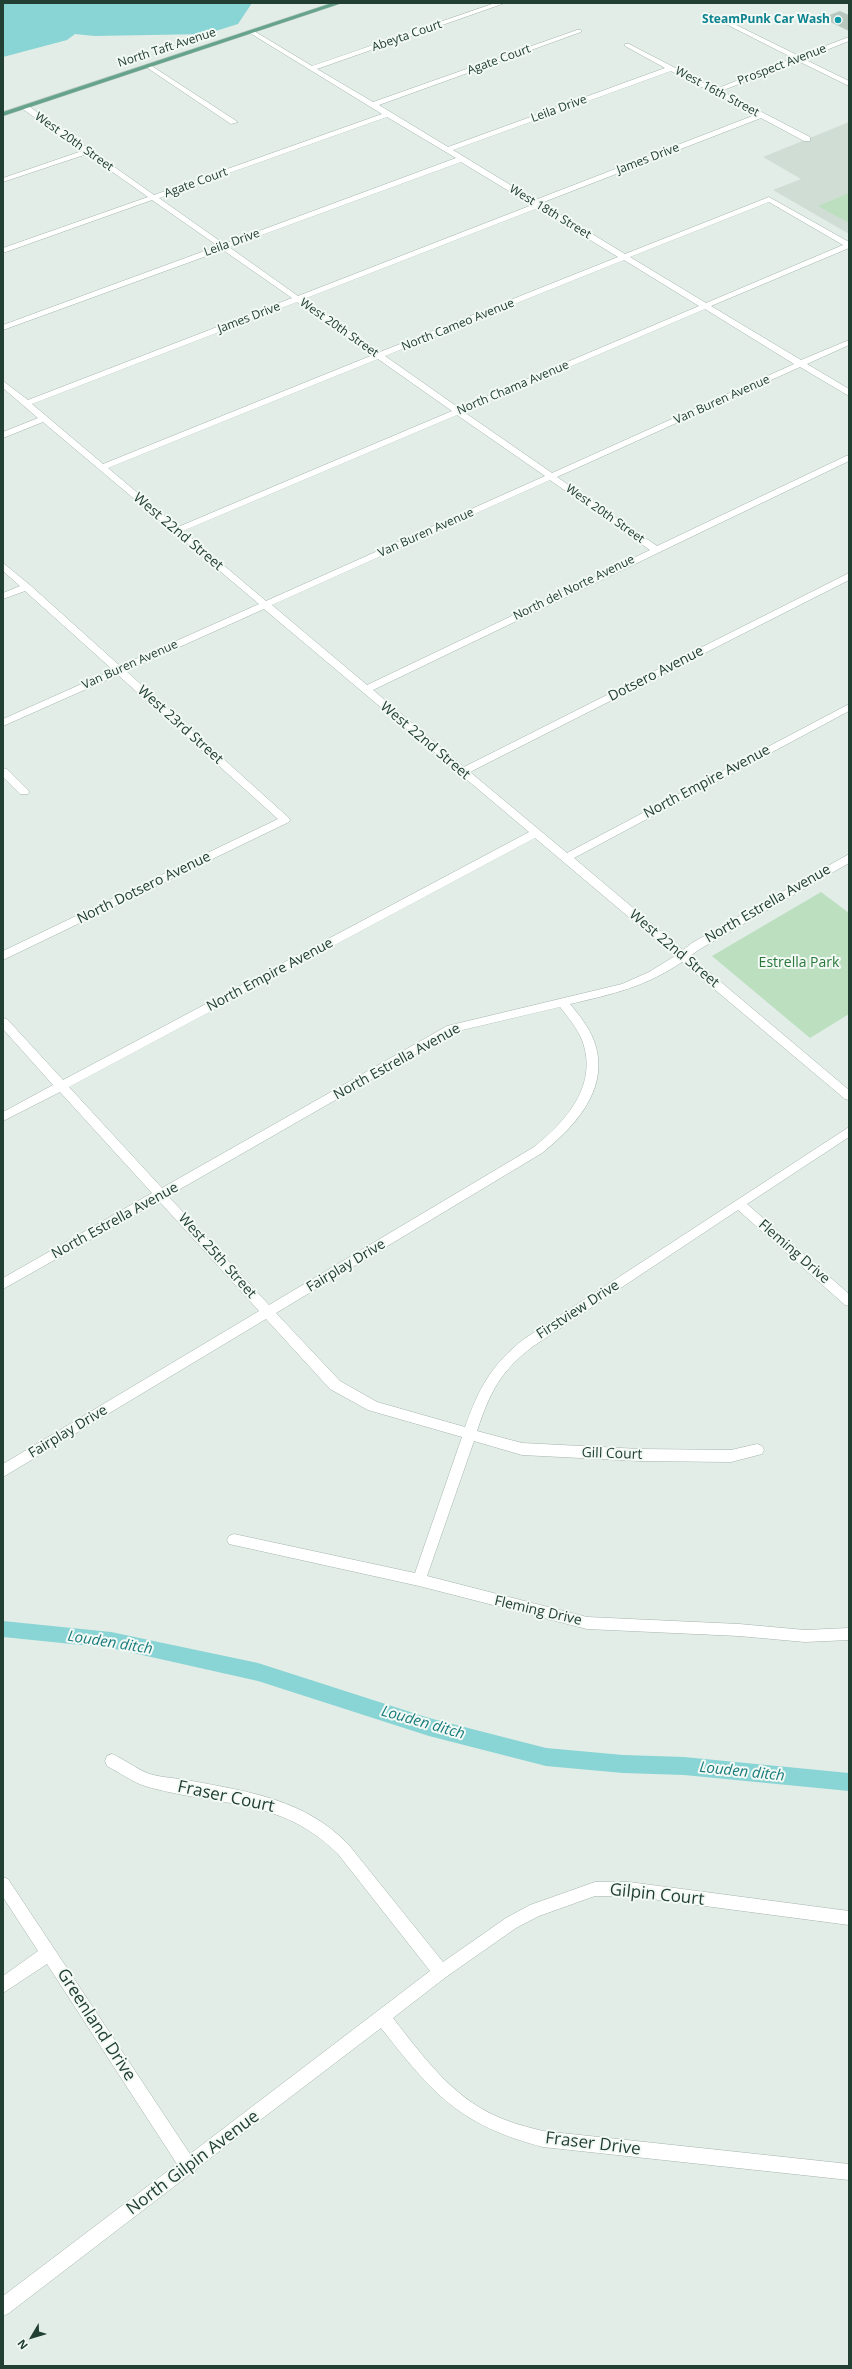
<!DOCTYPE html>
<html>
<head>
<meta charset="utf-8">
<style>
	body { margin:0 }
	#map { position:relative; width:852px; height:2369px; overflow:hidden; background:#e2ede7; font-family:"Open Sans",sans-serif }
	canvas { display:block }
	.frame { position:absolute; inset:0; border:4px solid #213f33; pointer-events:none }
	.north { position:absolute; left:12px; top:2317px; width:40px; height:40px; -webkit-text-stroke:3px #f3f9f5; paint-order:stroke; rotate:232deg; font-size:11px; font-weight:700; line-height:16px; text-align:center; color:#213f33 }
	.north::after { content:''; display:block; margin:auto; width:14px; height:18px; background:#213f33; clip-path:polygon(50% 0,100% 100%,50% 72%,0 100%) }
</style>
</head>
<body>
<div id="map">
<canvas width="852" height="2369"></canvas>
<div class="frame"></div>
<div class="north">N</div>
</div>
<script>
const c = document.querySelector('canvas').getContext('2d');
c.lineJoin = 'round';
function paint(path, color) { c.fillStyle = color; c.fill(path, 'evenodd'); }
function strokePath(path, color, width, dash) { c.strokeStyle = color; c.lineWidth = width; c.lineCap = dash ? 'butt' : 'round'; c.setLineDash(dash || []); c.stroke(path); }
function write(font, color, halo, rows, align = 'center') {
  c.font = font + ' "Open Sans",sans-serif'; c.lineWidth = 4; c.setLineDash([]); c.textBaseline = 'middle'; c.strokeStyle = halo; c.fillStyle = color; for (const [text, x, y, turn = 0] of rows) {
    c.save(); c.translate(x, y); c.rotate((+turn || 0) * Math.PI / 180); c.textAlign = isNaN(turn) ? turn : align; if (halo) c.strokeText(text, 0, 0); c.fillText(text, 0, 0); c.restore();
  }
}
const built = new Path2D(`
	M849 122V234L773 190 801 179 763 157Z`);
const green = new Path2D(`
	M849 193V223L818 206Z
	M821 892 849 913V1014L810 1038 712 956Z`);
const water = new Path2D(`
	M3 3H252L238 24 206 34 95 36 75 34 67 40 3 57Z`);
const canal = new Path2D(`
	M3 1621 111 1632 258 1663 429 1718 546 1748 623 1755 684 1757 849 1773V1791L684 1775 623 1773 546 1766 429 1736 258 1681 111 1648 3 1637Z`);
const building = new Path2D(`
	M840 11 849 15V31L822 18Z`);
const minor = new Path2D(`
	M495 3H505L317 69 373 102 577 30H581V32L379 105 448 147 665 68 625 46V44H629L716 89 793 58 708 15V13H712L799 56 849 37V41L804 59 849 81V86L798 61 721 91 810 137V141H804L761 118 541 203 625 254 769 197 849 242V248L711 306 801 360 849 340V345L807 364 849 389V396L800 367 557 477 657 546 846 456 849 455V461L373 690 464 767 849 573V580L470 772 567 853 849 704V711L574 858 683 950 692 943 849 854V863L700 949 690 956 849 1090V1100L845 1099 682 962C645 987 613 994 570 1004 579 1015 589 1027 594 1041 611 1087 576 1126 542 1153L276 1313 340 1381 377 1402 465 1427C479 1388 491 1365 524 1339L849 1127V1137L747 1204 849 1294V1306L845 1305 738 1210 532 1347C500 1372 490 1392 477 1431L522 1443 640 1449 731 1450 757 1444 762 1446 764 1450 762 1454 731 1462 640 1461 522 1455 474 1441 427 1576 587 1617 739 1624 805 1630 849 1628V1640L805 1642 739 1636 587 1629 419 1586 229 1544 227 1540 229 1536 234 1534 415 1573 462 1437 368 1410 330 1389 266 1319 3 1477V1464L259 1311 159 1201 3 1289V1278L152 1193 60 1092 3 1121V1112L53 1085 3 1029V1018L7 1019 63 1080 529 832 264 609 126 671 289 818 290 820 289 822 3 960V951L278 819 118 675 3 726V719L113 670 25 591 3 599V593L20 586 3 571V563L30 585 120 666 259 604 43 422 3 438V432L38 418 3 388V381L28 400 292 298 223 250 3 330V325L218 246 152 200 3 253V248L148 197 87 154 3 182V178L82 151 20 107 27 105 154 195 382 114 250 33V31H254L312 66ZM671 71 755 115 535 200 453 150ZM387 117 456 158 224 244 159 198ZM461 162 532 205 298 296 229 247ZM769 202 843 245 706 303 630 257ZM538 208 618 257 380 352 304 299ZM624 260 699 306 459 408 385 356ZM297 302 373 355 103 464 32 404ZM705 309 794 364 552 473 464 412ZM378 359 452 411 178 527 108 468ZM457 415 545 476 266 601 183 531ZM550 480 650 550 367 685 272 605ZM535 838 675 956 649 972 622 984 447 1026 162 1188 69 1087ZM560 1007C568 1017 577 1028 582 1040 599 1085 566 1121 534 1147L269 1305 168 1196 454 1032Z
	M146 65H150L238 122 231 124 146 67Z
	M3 768 7 769 28 790 29 792 28 794H20L3 777Z
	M112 1754C124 1759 135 1768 147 1773 161 1778 178 1778 192 1781 251 1792 305 1800 348 1844L443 1962 506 1918 530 1905 595 1882H629L849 1911V1925L629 1896H595L539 1916 516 1928 446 1977 393 2018C422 2055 452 2097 496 2116 511 2123 527 2127 543 2131L849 2164V2180L543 2147C459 2125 433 2094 381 2028L196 2169 195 2173 189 2175 9 2313 3 2316V2296L177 2164 47 1964 3 1993V1976L38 1951 3 1897V1877L8 1879 190 2154 430 1971 338 1854C280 1796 216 1807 145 1786 132 1782 119 1772 107 1766L105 1761 107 1756Z`);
const major = new Path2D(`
	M332 3H342L3 116V112Z`);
const markers = [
	[838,20,4,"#0f9aa8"]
];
const farCulturenames = [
	["SteamPunk Car Wash",830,20]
];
const farStreetnames = [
	["Abeyta Court",407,36,-19],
	["North Taft Avenue",167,48,-18],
	["Agate Court",499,60,-20],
	["Prospect Avenue",782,65,-21],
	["West 16th Street",717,92,28],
	["Leila Drive",559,109,-20],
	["West 20th Street",74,142,35],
	["James Drive",648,159,-21],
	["Agate Court",196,183,-20],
	["West 18th Street",550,212,31],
	["Leila Drive",232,243,-20],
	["James Drive",249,318,-21],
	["North Cameo Avenue",458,325,-22],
	["West 20th Street",339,328,35],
	["North Chama Avenue",513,388,-23],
	["Van Buren Avenue",722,400,-24],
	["West 20th Street",605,514,35],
	["Van Buren Avenue",426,533,-24],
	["North del Norte Avenue",574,588,-26],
	["Van Buren Avenue",130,665,-24]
];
const streetNames = [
	["West 22nd Street",178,532,40],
	["Dotsero Avenue",656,674,-27],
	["West 23rd Street",180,725,42],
	["West 22nd Street",425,741,40],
	["North Empire Avenue",707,782,-28],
	["North Dotsero Avenue",144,888,-26],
	["North Estrella Avenue",768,904,-30],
	["West 22nd Street",674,949,40],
	["North Empire Avenue",270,975,-28],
	["North Estrella Avenue",397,1062,-29],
	["North Estrella Avenue",115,1221,-29],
	["Fleming Drive",794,1252,41],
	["West 25th Street",217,1256,48],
	["Fairplay Drive",346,1266,-31],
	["Firstview Drive",578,1310,-33],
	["Fairplay Drive",68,1432,-31],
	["Gill Court",612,1454,2],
	["Fleming Drive",538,1611,13]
];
const parkNames = [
	["Estrella Park",799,963]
];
const waterNames = [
	["Louden ditch",110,1643,9],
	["Louden ditch",423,1723,16],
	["Louden ditch",742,1772,6]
];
const nearStreetnames = [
	["Fraser Court",226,1797,12],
	["Gilpin Court",657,1895,6],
	["Greenland Drive",96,2025,57],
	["Fraser Drive",593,2144,7],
	["North Gilpin Avenue",193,2163,-37]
];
paint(built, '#d0ddd5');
paint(green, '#bbdfbf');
paint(water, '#89d4d4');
paint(canal, '#89d4d4');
paint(building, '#b8c8bf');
strokePath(minor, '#a4b5ad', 1);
strokePath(major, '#c1c9c6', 1);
paint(minor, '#fff');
paint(major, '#65a48b');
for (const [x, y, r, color] of markers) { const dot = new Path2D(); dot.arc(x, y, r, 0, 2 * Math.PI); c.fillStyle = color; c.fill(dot); strokePath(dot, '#f3f9f5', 1.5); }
write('bold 12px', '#0d838f', '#f3f9f5', farCulturenames, 'right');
write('12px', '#213f33', '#f3f9f5', farStreetnames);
write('14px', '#213f33', '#f3f9f5', streetNames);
write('14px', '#2a773c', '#f3f9f5', parkNames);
write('italic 15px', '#197c7d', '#f3f9f5', waterNames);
write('17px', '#213f33', '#f3f9f5', nearStreetnames);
</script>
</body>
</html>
